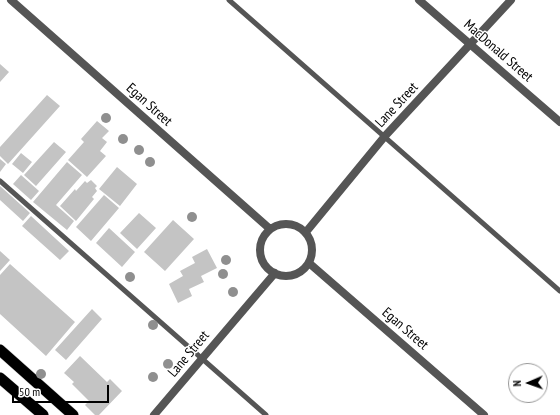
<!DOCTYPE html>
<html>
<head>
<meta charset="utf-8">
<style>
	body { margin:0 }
	#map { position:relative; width:560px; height:415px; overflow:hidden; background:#fff; font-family:"PT Sans Narrow",sans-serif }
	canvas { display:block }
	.north { position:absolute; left:508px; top:363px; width:40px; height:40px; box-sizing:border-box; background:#fff; border:1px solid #999; border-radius:50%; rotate:268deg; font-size:11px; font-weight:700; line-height:16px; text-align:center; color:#000 }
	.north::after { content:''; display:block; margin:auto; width:14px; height:18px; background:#000; clip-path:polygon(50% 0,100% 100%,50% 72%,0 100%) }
	.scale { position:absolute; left:12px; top:385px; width:97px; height:18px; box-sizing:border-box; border:2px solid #000; border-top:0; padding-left:5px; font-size:12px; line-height:14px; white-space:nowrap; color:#000; -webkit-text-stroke:3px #fff; paint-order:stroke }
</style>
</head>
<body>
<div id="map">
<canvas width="560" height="415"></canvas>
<div class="north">N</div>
<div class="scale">50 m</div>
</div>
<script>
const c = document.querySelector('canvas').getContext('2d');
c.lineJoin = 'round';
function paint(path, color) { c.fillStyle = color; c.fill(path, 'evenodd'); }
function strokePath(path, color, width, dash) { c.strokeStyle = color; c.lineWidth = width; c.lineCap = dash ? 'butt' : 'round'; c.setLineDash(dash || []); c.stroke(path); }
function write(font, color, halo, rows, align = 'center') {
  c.font = font + ' "PT Sans Narrow",sans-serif'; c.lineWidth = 3; c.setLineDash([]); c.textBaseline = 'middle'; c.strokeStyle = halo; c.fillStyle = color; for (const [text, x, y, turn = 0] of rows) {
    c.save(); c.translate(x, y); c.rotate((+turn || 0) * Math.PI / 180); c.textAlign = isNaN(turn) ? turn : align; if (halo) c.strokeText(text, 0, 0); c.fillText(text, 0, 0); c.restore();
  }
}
const building = new Path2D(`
	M0 64 9 72 0 82Z
	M47 95 60 106 8 164 0 156V147Z
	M97 121 109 131 102 138 107 142 100 151 106 156 87 177 68 160 84 142 81 139Z
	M54 142 66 152 36 186 24 175Z
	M21 153 32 162 23 173 12 164Z
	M0 159 6 164 0 172Z
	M67 162 82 175 56 205 74 221 67 230 33 202Z
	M117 167 137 184 120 206 99 189Z
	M21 175 39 191 31 200 13 184Z
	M91 180 97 186 95 188 97 191 92 197 94 199 76 221 60 206 75 189 76 191 85 181 87 183Z
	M0 186 30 213 23 221 0 200Z
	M104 195 119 208 91 241 76 227Z
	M139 213 156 228 137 249 120 233Z
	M31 216 69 251 60 260 22 226Z
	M173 220 194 239 165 271 144 252Z
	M109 228 135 252 122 267 96 243Z
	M207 249 217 268 201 276 204 282 189 289 192 296 178 303 169 284 183 276 180 271 195 263 192 257Z
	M0 251 10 260 0 271Z
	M10 264 75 322 46 356 0 314V275Z
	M92 309 102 319 66 360 55 350Z
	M80 356 107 382 110 379 122 391 99 415H95L85 405 89 401 72 384 74 382 64 373Z`);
const service = new Path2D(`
	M229 0 560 291
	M0 181 266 415`);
const minor = new Path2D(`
	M11 0 270 229
	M419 0 560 122
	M260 250a26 26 0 1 1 52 0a26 26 0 1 1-52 0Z
	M306 232 385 136 511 0
	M309 263 484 415
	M154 415 275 273`);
const trunk = new Path2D(`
	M0 350 73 415
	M0 378 43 415`);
const trees = [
	[106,118],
	[123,139],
	[139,150],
	[150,162],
	[192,217],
	[226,260],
	[223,274],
	[130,277],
	[233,292],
	[153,325],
	[168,364],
	[41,374],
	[153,377]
];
const streetNames = [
	["MacDonald Street",498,51,41],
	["Egan Street",149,105,42],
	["Lane Street",397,105,-47],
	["Egan Street",405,329,41],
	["Lane Street",189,354,-50]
];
paint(building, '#c4c4c4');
strokePath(trunk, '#dbdbdb', 12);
strokePath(service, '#555', 5);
strokePath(minor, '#555', 8);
strokePath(trunk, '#000', 11);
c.fillStyle = '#8f8f8f';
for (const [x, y] of trees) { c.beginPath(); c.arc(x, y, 5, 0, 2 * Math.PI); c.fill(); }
write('14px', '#000', '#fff', streetNames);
</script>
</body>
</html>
